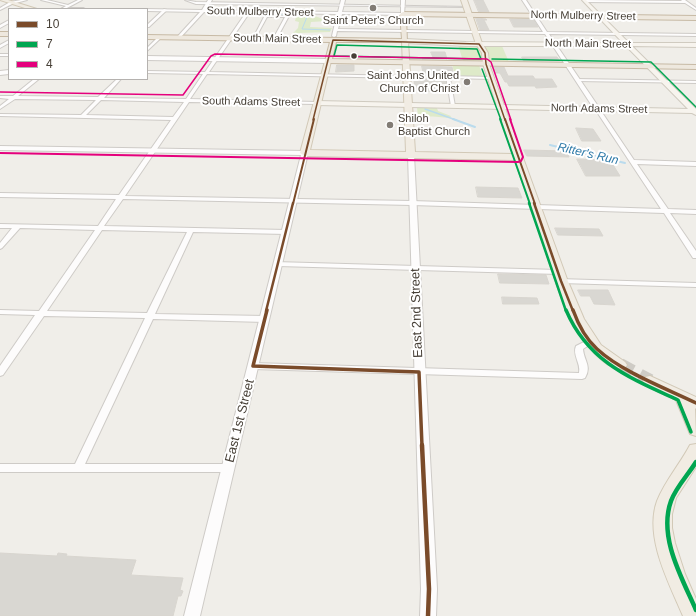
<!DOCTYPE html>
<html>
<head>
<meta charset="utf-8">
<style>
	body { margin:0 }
	#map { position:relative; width:696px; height:616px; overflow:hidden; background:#f0eee9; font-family:Helvetica,sans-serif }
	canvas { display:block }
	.legend { position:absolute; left:8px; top:8px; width:140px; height:72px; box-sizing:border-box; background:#fff; border:1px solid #b5b2af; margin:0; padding:5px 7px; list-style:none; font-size:12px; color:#463f36 }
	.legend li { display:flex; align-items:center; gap:8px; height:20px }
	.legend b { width:20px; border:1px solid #b5b2af }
</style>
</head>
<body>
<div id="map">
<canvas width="696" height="616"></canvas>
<ul class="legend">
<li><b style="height:5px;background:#7a4b2a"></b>10</li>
<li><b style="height:5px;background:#00a651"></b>7</li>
<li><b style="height:5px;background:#e5007d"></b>4</li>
</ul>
</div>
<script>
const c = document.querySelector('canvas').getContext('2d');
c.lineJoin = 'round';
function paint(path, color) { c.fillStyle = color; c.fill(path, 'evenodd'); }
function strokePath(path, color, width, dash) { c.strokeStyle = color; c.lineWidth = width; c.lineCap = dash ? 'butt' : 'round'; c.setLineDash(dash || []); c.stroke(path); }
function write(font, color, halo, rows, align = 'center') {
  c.font = font + ' Helvetica,sans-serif'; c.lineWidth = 4; c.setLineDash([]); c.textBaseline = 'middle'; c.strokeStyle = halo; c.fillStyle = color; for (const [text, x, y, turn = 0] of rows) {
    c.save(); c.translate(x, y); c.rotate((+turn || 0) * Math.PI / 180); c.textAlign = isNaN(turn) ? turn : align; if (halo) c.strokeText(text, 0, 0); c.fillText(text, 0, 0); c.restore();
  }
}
const green = new Path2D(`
	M269 13 309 14 323 19 333 20V23H328L327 21 311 22 310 27 332 28 330 32 299 33 297 36 292 34 298 28 299 22 295 21 296 17 289 15 268 14Z
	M458 45 502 46 509 62 463 61Z
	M452 65H479L483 77 462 76 460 75 455 74Z
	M417 108H437L438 111 451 116 450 118C439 117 429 116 418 117Z`);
const streamFar2 = new Path2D(`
	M270 14 303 15 307 17 302 29 330 30`);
const streamFar1 = new Path2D(`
	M425 109 456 120`);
const stream = new Path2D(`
	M453 119 475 127
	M550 145 625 163`);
const building = new Path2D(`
	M474 0H483L489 12H479Z
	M476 18 486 19 487 20H484L489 30H480Z
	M510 19H533L538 27H514Z
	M431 52H445L447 59H422L433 58Z
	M522 57H557L560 61H524Z
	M337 65H354V71L336 72Z
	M422 66 452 67 454 75H445L446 85H443L444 89H440L441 92 419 91 418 89H415L414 80 424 79Z
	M494 67H504L508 76H533L535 79H552L557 87 536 88 535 86H509L507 82H505L500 73H496Z
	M576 128 593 129 601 141H582Z
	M524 150 567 151 569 157 527 156Z
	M577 159 610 160 620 176H586Z
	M476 187 518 188 522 198 478 197Z
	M555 228 599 229 603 236 558 235Z
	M498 274 546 275 549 284 500 283Z
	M578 290H608L615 305 594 304 590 296H581Z
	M502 297 537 298 539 304H503Z
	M0 553 57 556 58 553 67 554 66 556 136 560 131 575 183 578 180 590 183 591 181 596H178L173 616H0Z`);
const primaryTunnel = new Path2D(`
	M620 365 650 381`);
const minor = new Path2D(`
	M21 0H27L12 4 0 10V8L10 2Z
	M41 0H47L68 5 78 0H82L65 9H61L66 6Z
	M185 0 196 2 469 7 196 4Z
	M585 0 682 1 681 0H685L696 8V10L685 3 584 2Z
	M164 9 167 10 149 27H147V25Z
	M247 11 250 12 209 72 407 76 409 77 407 78 207 74 190 99 317 102 319 103 317 104 189 102 125 196 412 201 661 209 595 109 597 108H599L634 160 696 162V166L637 164 668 209 696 210V214L670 213 696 251V258H693L664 213 412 205 123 199 104 226 286 230 289 232 286 234 193 232 155 314 265 316 269 319 265 322 153 319 85 464H228L232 465 233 468 232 471 228 472H0V464H75L145 318 44 316 3 375 0 376V366L35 315 0 314V310L39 311 95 230 20 228 2 248 0 249V243L12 228H0V224L98 226 116 199 0 197V193L119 195 171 120 0 116V114L81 115 96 100 15 99 0 109V106L9 99 0 98V96H13L34 79H39L18 96 98 97 117 79H121L104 98 186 99 203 74 147 73V71L205 72ZM101 100 184 102 173 117 86 115ZM102 230 187 232 147 313 47 311Z
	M265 15 289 16 276 40 273 39 285 17H267L255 39 252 40Z
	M9 20V23L0 28V25Z
	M159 36 162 37 147 51V48Z
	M9 40V43L0 48V45Z
	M0 54H9V56H0Z
	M446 76 491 77 493 78 491 79 450 78 455 106 453 107 451 106Z
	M576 79 696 81V83L578 81H576Z
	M275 262 558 270 562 272 558 274 278 266 274 264Z
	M558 279 696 283V287L561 283H558L557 281Z
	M590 339 593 340 594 342 583 349C584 361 592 366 585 378L582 379 253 369 250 368 249 366 250 364 253 363 579 373C581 363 572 355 576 346Z`);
const tertiary = new Path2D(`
	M208 0H212L206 10 338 12 341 0H345L342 12 401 13V0H405L404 15 342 14 338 29 543 32 522 0H526L547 32 696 34V36L549 34 600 109 597 111 594 109 545 34 337 31 336 36 334 37 332 36 337 14 204 12 180 38 178 36 200 12 147 11 146 9 202 10Z
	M63 8H83L85 9H61Z
	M147 56 328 59 331 61 328 63 147 60Z
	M9 70V74L0 75V71Z
	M0 146 305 151 308 153 200 616H184L301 155 0 150Z
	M411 153 414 155 437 589 436 616H420L421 589 408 155Z`);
const secondary = new Path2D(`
	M582 0H586L629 43H696V47L632 46 696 109V115L692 113 317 105 314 103 317 101 688 109 626 46H466L405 43 402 41 405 39 466 42 623 43Z`);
const primary = new Path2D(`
	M0 0H8L37 9H28Z
	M461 0H467L482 43 488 53 489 64 567 279 584 319 601 345 625 362 627 365 625 368C605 374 578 334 570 318 560 297 553 274 546 252 536 221 525 191 515 160L305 156 300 153 325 61 328 59 331 61 310 150 406 152 402 41 405 39 408 41 415 152 513 154 483 64 482 53 476 44Z
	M650 376 696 397V409L695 408 696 436 690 434 676 400 645 385 643 381 645 377Z
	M696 444V467L676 498 672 514V528L675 543 685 574 696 599V616H683C669 583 644 537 657 501 665 481 680 464 690 445Z`);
const trunk = new Path2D(`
	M403 12 696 16V20L406 16 407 42H336L332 59 696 65V69L328 63 325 61 330 42 147 39V35L402 39 400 14Z
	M0 32H9V36H0Z`);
const bus1Far4 = new Path2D(`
	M313 120 333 40 479 44 485 53 486 64 505 120`);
const bus1Far3 = new Path2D(`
	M505 119 535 204
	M293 204 314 119`);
const bus1Far2 = new Path2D(`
	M534 203 561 281 573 311
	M266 311 293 203`);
const bus1Far1 = new Path2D(`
	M267 310 253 366 419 372 422 446
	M573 310C578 324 586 339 597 349 622 372 665 388 696 403`);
const bus1 = new Path2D(`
	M422 445 429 589 428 616`);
const bus2Far4 = new Path2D(`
	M337 45 477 49 481 59 334 56Z
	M492 59 651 62 696 107
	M482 69 501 120`);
const bus2Far3 = new Path2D(`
	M500 119 530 204`);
const bus2Far2 = new Path2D(`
	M529 203 566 311`);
const bus2Far1 = new Path2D(`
	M566 310C588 362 630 378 678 400L691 432`);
const bus2 = new Path2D(`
	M696 462C688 475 676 487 671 501 658 537 682 578 696 610`);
const bus3Far1 = new Path2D(`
	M0 92 183 95 211 56 215 54 487 59 491 62 511 120`);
const bus3 = new Path2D(`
	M0 153 518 162 521 161 523 157 510 119`);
const markers = [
	[373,8,4,"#827c75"],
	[354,56,3.5,"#463f36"],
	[467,82,4,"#827c75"],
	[390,125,4,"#827c75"]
];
const farStreetnames = [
	["South Mulberry Street",260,12,1],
	["North Mulberry Street",583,16,1],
	["South Main Street",277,39,1],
	["North Main Street",588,44,1],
	["South Adams Street",251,102,1],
	["North Adams Street",599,109,1]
];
const farPoinames = [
	["Saint Peter's Church",373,21],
	["Saint Johns United",459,76,"right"],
	["Church of Christ",459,89,"right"],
	["Shiloh",398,119,"left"],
	["Baptist Church",398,132,"left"]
];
const farWaternames = [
	["Ritter's Run",588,154,13]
];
const streetNames = [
	["East 2nd Street",417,313,-92],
	["East 1st Street",240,421,-76]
];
paint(green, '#deeac9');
strokePath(streamFar2, '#badbed', 1);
strokePath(streamFar1, '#badbed', 1.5);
strokePath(stream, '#badbed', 2);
paint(building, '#d9d7d2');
strokePath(building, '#d8d5cf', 1);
strokePath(primaryTunnel, '#cecbc5', 14, [14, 8]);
strokePath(minor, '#cecbc7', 2);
strokePath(tertiary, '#cecbc7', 2);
strokePath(secondary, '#d0cbc0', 2);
strokePath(primary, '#d2c9b7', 2);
strokePath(trunk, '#c7baa5', 2);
paint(minor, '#fdfcfc');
paint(tertiary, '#fdfcfc');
paint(secondary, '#f7f4ee');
paint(primary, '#f1ece3');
paint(trunk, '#eee8de');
strokePath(bus1Far4, '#7a4b2a', 1.5);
strokePath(bus1Far3, '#7a4b2a', 2);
strokePath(bus1Far2, '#7a4b2a', 2.5);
strokePath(bus1Far1, '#7a4b2a', 3.5);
strokePath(bus1, '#7a4b2a', 4.5);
strokePath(bus2Far4, '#00a651', 1.5);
strokePath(bus2Far3, '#00a651', 2);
strokePath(bus2Far2, '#00a651', 2.5);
strokePath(bus2Far1, '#00a651', 3.5);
strokePath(bus2, '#00a651', 4.5);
strokePath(bus3Far1, '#e5007d', 1.5);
strokePath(bus3, '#e5007d', 2);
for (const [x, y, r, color] of markers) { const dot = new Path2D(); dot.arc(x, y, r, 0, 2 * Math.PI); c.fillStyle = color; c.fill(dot); strokePath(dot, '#fff', 1.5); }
write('11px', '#463f36', '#fff', farStreetnames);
write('11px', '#463f36', '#fff', farPoinames);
write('italic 12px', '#2e7aa8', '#fff', farWaternames);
write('13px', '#463f36', '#fff', streetNames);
</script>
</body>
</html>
